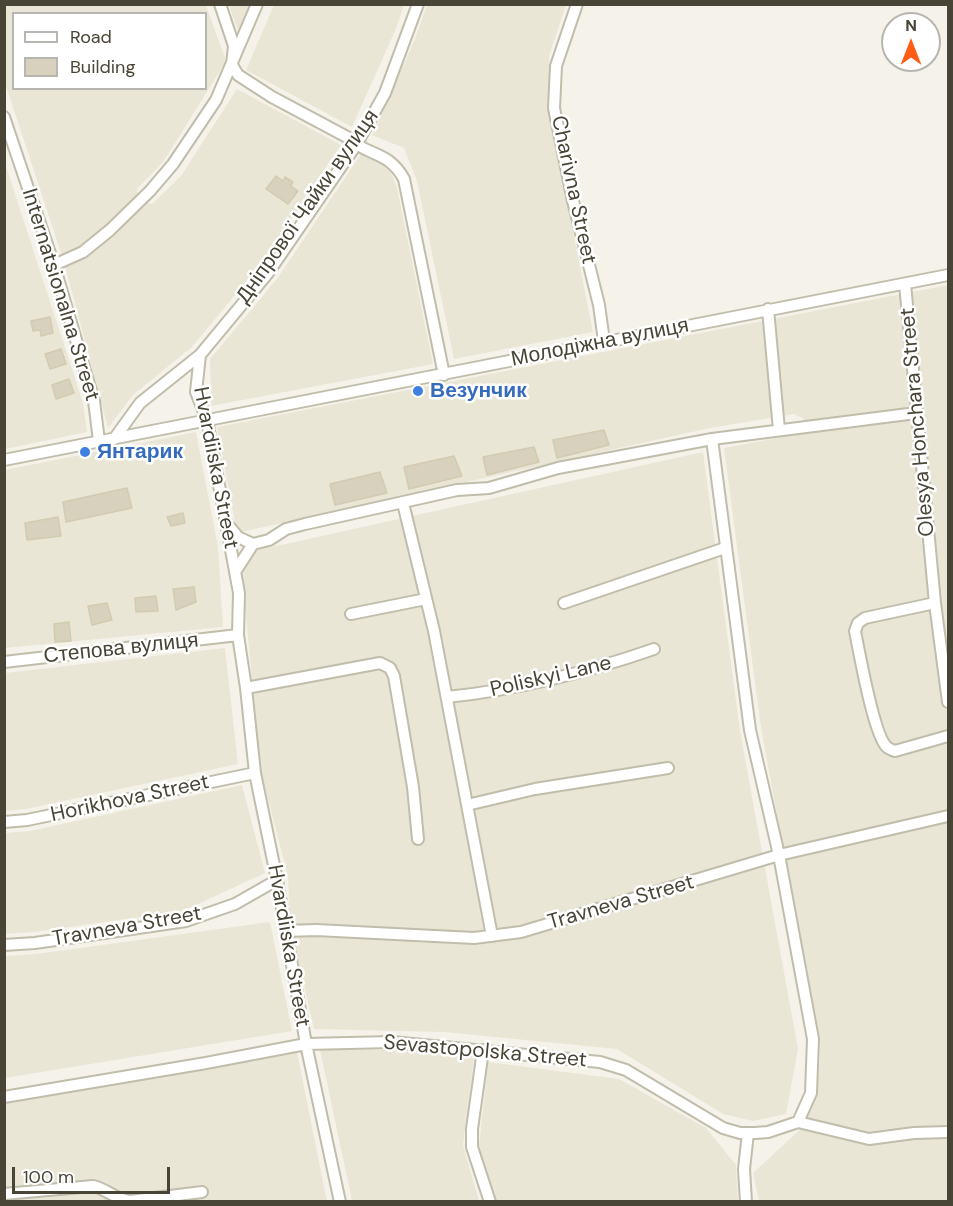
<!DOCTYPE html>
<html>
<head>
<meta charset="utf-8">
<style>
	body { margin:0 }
	#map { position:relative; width:953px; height:1206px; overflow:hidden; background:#f5f3e9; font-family:"DM Sans",sans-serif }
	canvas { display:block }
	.frame { position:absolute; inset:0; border:6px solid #494536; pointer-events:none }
	.legend { position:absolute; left:12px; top:12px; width:195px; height:78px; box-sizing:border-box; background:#fff; border:2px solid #b6b5af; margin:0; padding:8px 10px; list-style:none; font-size:18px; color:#494536 }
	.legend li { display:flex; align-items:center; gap:12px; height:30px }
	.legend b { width:30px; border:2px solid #b6b5af }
	.north { position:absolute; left:881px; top:12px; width:60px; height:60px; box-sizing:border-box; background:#fff; border:2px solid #b6b5af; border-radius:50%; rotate:0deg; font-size:16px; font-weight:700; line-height:24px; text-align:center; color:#494536 }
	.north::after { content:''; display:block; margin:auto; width:21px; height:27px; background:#ff5d16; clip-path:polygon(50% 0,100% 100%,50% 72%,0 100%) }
	.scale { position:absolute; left:12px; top:1167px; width:158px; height:27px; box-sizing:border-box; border:3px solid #494536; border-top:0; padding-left:8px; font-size:18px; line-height:21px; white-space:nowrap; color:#494536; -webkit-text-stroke:4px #fff; paint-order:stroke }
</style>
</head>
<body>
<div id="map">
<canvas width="953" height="1206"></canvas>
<div class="frame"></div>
<ul class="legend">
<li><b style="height:8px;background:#fff"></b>Road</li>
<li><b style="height:16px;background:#d8d1bd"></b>Building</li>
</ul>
<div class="north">N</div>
<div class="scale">100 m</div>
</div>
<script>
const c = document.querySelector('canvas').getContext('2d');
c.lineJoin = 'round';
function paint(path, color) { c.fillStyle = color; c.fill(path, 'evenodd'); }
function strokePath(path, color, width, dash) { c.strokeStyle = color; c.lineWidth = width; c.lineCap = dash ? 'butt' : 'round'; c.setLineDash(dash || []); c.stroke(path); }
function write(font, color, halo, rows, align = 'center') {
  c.font = font + ' "DM Sans",sans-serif'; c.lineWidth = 5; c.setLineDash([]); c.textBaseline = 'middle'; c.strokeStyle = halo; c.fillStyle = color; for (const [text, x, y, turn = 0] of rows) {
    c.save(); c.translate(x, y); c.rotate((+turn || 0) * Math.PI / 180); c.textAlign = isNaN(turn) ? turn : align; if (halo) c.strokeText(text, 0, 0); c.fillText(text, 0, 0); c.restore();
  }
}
const residential = new Path2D(`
	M4 5H206L226 61 164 161 137 189V201L152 204 181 176 237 89 341 145 259 266 192 347 133 395 108 428 64 262 5 83ZM14 14H206V88H14Z
	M229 5H250L238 31Z
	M274 5H404L395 31 352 127 246 70Z
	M427 5H566L549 56V111L593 332 454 359 417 181 404 148 372 135 415 39Z
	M361 154 387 163 397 188 433 364 211 406 210 359 277 279Z
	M4 160 83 403 87 432 5 449Z
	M948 285V1201H759L753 1173 805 1125 819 1076 820 1048 761 728 724 448 799 434 804 419 794 414 710 428 237 533 217 427Z
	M196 432 218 547 223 627 5 648V470Z
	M703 452 740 731 798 1049 786 1114 753 1121 723 1114 617 1049 444 1032 314 1029 291 929 288 877 261 771 240 554Z
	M225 648 238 764 26 809 5 811V673Z
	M242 785 265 873 183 911 34 932 5 934V833L30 831Z
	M270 922 292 1031 5 1078V956L36 954Z
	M320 1050H395L474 1058 463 1145 479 1201H352Z
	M297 1052 327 1201H5L4 1103Z
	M488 1062 619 1079 706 1128 736 1165 738 1201H493L479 1146Z`);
const building = new Path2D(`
	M276 176 283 181 285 177 293 182 291 186 298 191 288 204 266 189Z
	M50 317 53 333 41 336 40 330 33 331 31 321Z
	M61 349 66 364 50 369 45 354Z
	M69 379 74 393 56 399 52 385Z
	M604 430 609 445 557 458 553 440Z
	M534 447 539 462 487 475 483 457Z
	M454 456 462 476 409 489 404 467Z
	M380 472 387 493 335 505 330 484Z
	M127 488 132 508 66 522 63 502Z
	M183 513 185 523 171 526 167 517Z
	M58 517 61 536 27 540 25 523Z
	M194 587 196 602 176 610 173 589Z
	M156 596 158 611 136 612 135 598Z
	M107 603 112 620 92 625 88 606Z
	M69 622 71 641 55 642 54 624Z`);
const minor = new Path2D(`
	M220 4 234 46 232 65 238 75 272 97 347 137C368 157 388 150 404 179L444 375
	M577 4 556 66 554 108 573 201 599 305 604 341
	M4 117 54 265 94 401 99 441
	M54 265 83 252 110 230 150 191 173 164 216 100 257 4
	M905 284 935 603 948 702
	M768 309 779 430
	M200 355 196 392 207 420 239 593 238 635 246 688 255 773 277 880 306 1044 340 1202
	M114 439 140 403 200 355 268 273 356 145 385 93 418 4
	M712 439 750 730 779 855 813 1039 811 1093 798 1122
	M4 460 948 275
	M403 503 434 631 492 936
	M228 525 238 537 253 544 269 540 286 529 305 524 457 490 489 488 558 468 712 439 916 413
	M235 572 253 544
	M564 603 725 548
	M935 603 865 618 858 623 855 631C859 651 874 736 887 747 889 749 892 750 895 751L948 736
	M351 614 426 599
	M4 662 238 635
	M246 688 380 663 390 668 394 676 413 787 418 839
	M447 697C517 690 588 672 654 649
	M467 805 535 789 668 768
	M4 822 27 820 255 773
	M286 931 316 930 474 938 521 932 779 855 948 816
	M4 945 35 943 186 921 235 904 277 880
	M483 1050 472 1129V1147L490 1202
	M4 1097 206 1063 306 1044 392 1042 600 1062 626 1070 723 1128 740 1133H755L768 1132 798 1122 869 1139 914 1133 948 1132
	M4 1194 93 1186C107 1189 116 1200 130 1201L202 1192
	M746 1202 744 1169 748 1133`);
const markers = [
	[418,391,6,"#3f7fe0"],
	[85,452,6,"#3f7fe0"]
];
const streetNames = [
	["Charivna Street",573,190,78],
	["Дніпрової Чайки вулиця",308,207,-55],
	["Internatsionalna Street",60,295,73],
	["Молодіжна вулиця",600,343,-11],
	["Olesya Honchara Street",918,422,-95],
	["Hvardiiska Street",215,468,79],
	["Степова вулиця",121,649,-6],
	["Poliskyi Lane",551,677,-13],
	["Horikhova Street",130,799,-12],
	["Travneva Street",621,903,-16],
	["Travneva Street",127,927,-10],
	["Hvardiiska Street",288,946,80],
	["Sevastopolska Street",485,1052,5]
];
const shopNames = [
	["Везунчик",430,391],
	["Янтарик",97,452]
];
paint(residential, '#e9e6d6');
paint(building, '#d8d1bd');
strokePath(building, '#d3cbb0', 1.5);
strokePath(minor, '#c1bdab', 14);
strokePath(minor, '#fff', 10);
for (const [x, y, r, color] of markers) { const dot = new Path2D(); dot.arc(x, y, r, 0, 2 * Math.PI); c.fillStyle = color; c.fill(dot); strokePath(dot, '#fff', 2); }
write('21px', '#494536', '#fff', streetNames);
write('bold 21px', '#366cbe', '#fff', shopNames, 'left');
</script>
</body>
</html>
